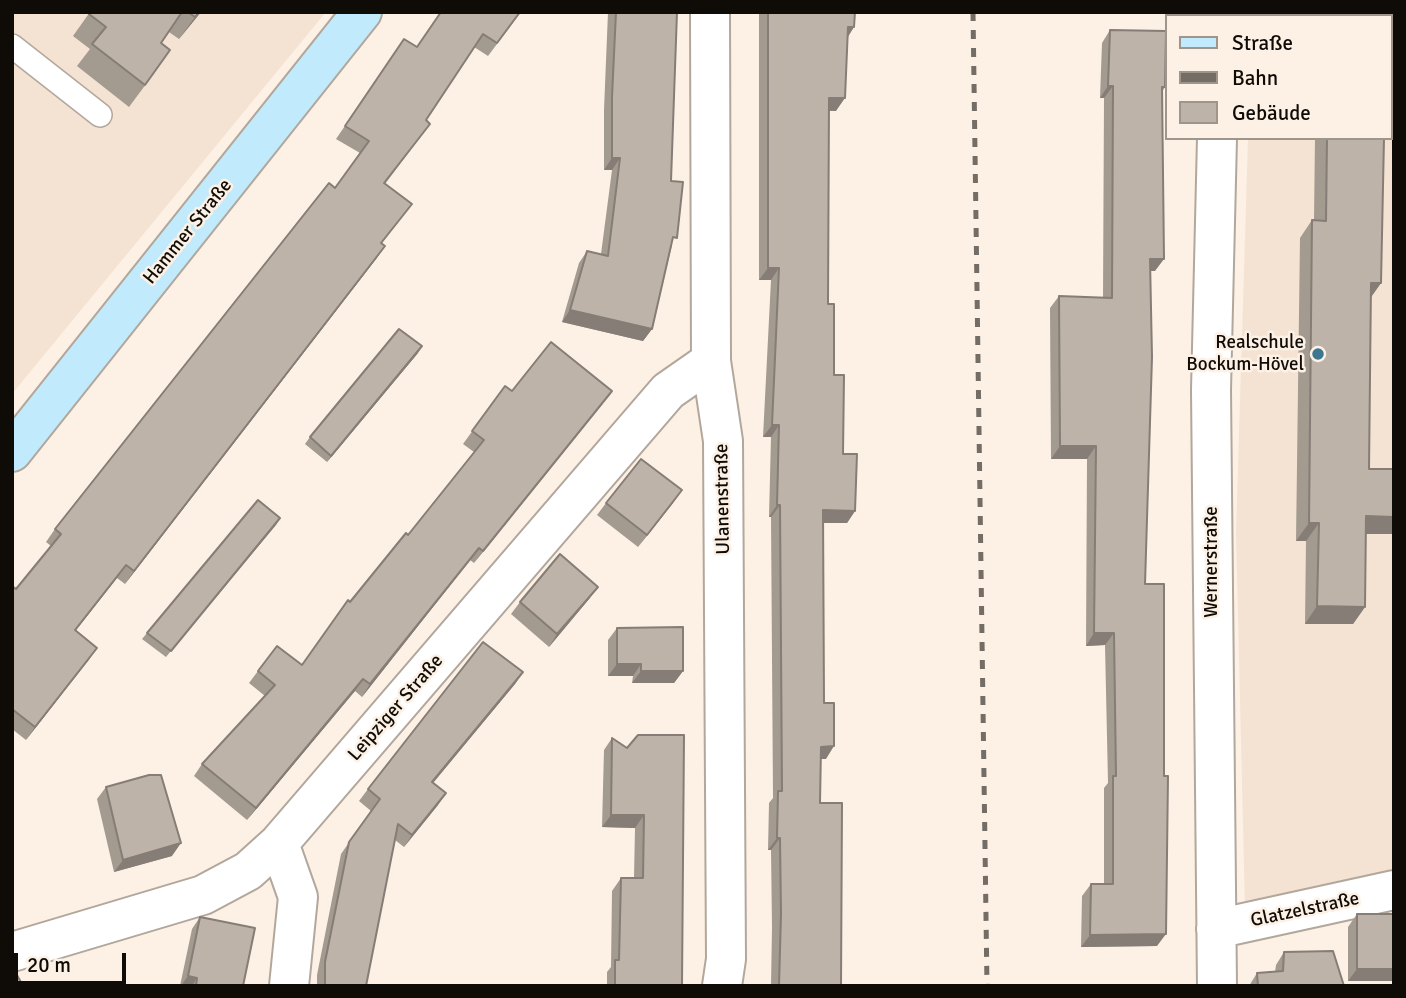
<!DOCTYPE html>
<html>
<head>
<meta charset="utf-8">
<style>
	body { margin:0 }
	#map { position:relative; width:1406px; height:998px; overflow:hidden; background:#fdf1e5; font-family:Signika,sans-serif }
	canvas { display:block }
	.frame { position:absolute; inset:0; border:14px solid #0f0c08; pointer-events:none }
	.legend { position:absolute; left:1165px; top:14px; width:228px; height:126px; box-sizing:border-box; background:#fdf1e5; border:2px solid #9e958d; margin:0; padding:9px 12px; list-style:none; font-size:21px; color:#0f0c08 }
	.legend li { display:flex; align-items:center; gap:14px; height:35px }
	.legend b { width:35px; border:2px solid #9e958d }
	.scale { position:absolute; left:14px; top:953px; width:112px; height:32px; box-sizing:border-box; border:4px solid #0f0c08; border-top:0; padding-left:9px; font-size:21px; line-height:24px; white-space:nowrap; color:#0f0c08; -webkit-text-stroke:5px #fdf1e5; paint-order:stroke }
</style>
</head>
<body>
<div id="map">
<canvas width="1406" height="998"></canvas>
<div class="frame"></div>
<ul class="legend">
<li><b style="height:9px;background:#c1ebfc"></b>Straße</li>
<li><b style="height:9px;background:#746d66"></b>Bahn</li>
<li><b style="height:19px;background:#beb3a8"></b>Gebäude</li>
</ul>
<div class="scale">20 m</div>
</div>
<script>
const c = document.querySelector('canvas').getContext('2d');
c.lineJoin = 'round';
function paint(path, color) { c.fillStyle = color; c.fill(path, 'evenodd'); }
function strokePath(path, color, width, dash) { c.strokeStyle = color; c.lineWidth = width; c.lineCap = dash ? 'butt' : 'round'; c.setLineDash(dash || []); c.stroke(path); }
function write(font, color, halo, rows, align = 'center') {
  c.font = font + ' Signika,sans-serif'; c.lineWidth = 5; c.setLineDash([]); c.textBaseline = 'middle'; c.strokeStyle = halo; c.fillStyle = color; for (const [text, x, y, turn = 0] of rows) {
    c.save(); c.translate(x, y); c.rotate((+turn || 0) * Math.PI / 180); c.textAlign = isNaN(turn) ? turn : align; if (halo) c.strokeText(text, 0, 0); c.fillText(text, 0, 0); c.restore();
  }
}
const built = new Path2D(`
	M12 12H326L12 394Z
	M1246 12H1394V872L1245 911 1236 532 1248 138H1390V16H1246Z`);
const lane = new Path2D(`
	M12 46 100 115`);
const street = new Path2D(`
	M710 12 711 361 723 441 726 959 722 986
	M1216 12V16
	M279 843 298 897 289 986
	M1216 929 1394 890
	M12 952 203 895 248 871 279 843 668 391 711 361
	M1217 986 1211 390 1217 138`);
const secondary = new Path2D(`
	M12 452 362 12`);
const rail = new Path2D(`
	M973 12 987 986`);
const wall = new Path2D(`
	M90 12H201L179 39 169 32 161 43 155 72 129 107 77 66 90 49 73 36Z
	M521 12 488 56 474 47 426 120 430 124 385 184 412 204 382 243 385 246 376 259 125 584 117 578 75 631 97 648 26 740 12 729V586L16 589 51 546 46 542 55 529 335 188 360 153 336 139 404 39 417 47Z
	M608 12H677L671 181 672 245 652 329 643 341 562 322 579 263 587 251 601 254 612 170H604V110Z
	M759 12H855L854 27 848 37 836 111H829L828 304 834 375 843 454 855 511 847 523H823L824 703 826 759H821L820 803 841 986H771L772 927 771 850H768L769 803 773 798 771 517H769L771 437H763L771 280H759Z
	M1269 12H1394V53L1390 51V16H1269Z
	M1110 30 1165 87 1162 92 1155 271H1150L1145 584 1157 946 1081 947 1082 896 1091 884H1104V788L1108 783 1105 645 1086 646 1087 459H1051L1050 308 1059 296 1103 298 1104 98H1100L1102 43Z
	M1315 138H1384L1381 283 1371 297 1369 469H1394V534H1366L1365 607 1353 624H1305L1306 541H1296L1300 238 1312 220H1314Z
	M418 353 327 462 305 444 310 437Z
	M505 386 512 391 603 403 474 563 470 560 362 697 355 691 247 820 194 776 202 764 265 696 249 683 258 671 302 665 408 535 474 452 463 444Z
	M606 503H673L638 547 597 515Z
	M280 518 166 657 142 639 147 633Z
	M598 587 589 599 549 647 511 614 520 602Z
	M617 628 683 671 674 683H632L633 676H608V640Z
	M523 672 515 684 433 782 438 805 404 847 395 840 366 986H317V975L341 854 371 811 359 801 368 789Z
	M638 735 682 986H607V972L611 967 612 891 621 878H634L635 828 602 827 604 750 612 738 627 748Z
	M106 787 172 856 114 872 97 799Z
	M1357 914 1394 981H1348V927Z
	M200 917 243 986H180L192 929Z
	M1284 952 1344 986H1249L1257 973 1275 972 1276 965Z`);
const shadedWall = new Path2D(`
	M199 12H201L179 39 195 17Z
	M848 27H854L846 39Z
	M1390 29 1394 31V53L1390 51Z
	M1108 86H1113L1104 98H1100Z
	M829 98H845L836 111 820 110Z
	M612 158H620L612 170H604Z
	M385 246 376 259 125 584 134 571Z
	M1150 259H1164L1155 271H1141Z
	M768 268H779L771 280H759Z
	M1371 283H1381L1369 300Z
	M570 310 652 329 643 341 562 322Z
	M422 346 418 353 327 462 331 456Z
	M612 391 603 403 474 563 483 551Z
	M772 425H779L771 437H763Z
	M1060 446H1096L1087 459H1051Z
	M682 490 673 503 638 547 647 535Z
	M777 505H780L771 517H769Z
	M823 510 855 511 847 523H814Z
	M1366 516 1394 517V534H1354Z
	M280 518 276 525 166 657 171 651Z
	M1309 523H1319L1306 541H1296Z
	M479 548 470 560 362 697 370 684Z
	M126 565 117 578 66 643 75 630Z
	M598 587 589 599 549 647 557 634Z
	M1317 606 1365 607 1353 624H1305Z
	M1094 633H1114L1105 645 1086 646Z
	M97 648 88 661 26 740 35 727Z
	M617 664H641L633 676H608Z
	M641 671H683L674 683H632Z
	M523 672 515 684 424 794 432 782Z
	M363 679 355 691 247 820 256 808Z
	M834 746 826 759H813L821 747Z
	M446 793 438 805 404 847 412 835Z
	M611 815H644L635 828 602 827Z
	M777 838H780L771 850H768Z
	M181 843 172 856 114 872 123 860Z
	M1166 934 1157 946 1081 947 1090 935Z
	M1357 969H1394V981H1348Z
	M188 976 197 978 192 986H181Z`);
const building = new Path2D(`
	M90 12H182L161 43 170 50 145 85 92 44 106 27 89 14Z
	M188 12H199L195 17Z
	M441 12H520L497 43 483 34 426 120 430 124 384 183 412 204 381 243 385 246 134 571 126 565 75 630 97 648 35 727 12 709V586L16 589 61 534 55 529 329 183 335 188 369 141 345 126 404 39 417 47Z
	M616 12H677L671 181 683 182 677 238 673 237 652 329 570 310 587 251 608 256 620 158H612V97Z
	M768 12H855L854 27H848L845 98H829L828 304H834V375H844L843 454H857L855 511 823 510 824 703H834V746L821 747 820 803H842L841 986H779L781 914 780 838H777L778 791H782L780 505H777L779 425H772L779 268H768Z
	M1281 12H1394V31L1390 29V16H1281Z
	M1110 30 1166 31 1165 87H1162L1164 259H1150L1152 357 1145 584H1164V776H1168L1166 934 1090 935 1091 884H1113V776H1116L1114 633H1094L1096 446H1060L1059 296 1112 298 1113 86H1108Z
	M1327 138H1384L1381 283H1371L1369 469H1394V517L1366 516 1365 607 1317 606 1319 523H1309L1312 220 1326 221Z
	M399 329 422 346 331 456 310 437Z
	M551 342 612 391 483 551 479 548 370 684 363 679 256 808 202 764 275 685 258 671 277 646 302 665 348 600 350 602 406 533 408 535 484 440 472 431 505 386 512 391Z
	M641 459 682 490 647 535 606 503Z
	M258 500 280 518 171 651 147 633Z
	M560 554 598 587 557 634 520 602Z
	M683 627V671H641V664H617V628Z
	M483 642 523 672 432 782 446 793 412 835 398 824 366 986H325V962L349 842 380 799 368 789Z
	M638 735H684L682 986H615V960H619L621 878H643L644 815H611L612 738 627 748Z
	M149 775H161L181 843 123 860 106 787Z
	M1357 914H1394V969H1357Z
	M200 917 255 928 243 986H196L197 978 188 976Z
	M1333 951 1344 986H1258L1257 973 1283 971 1284 952Z
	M17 975 23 986H12V977Z`);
const markers = [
	[1318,354,7,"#3d7690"]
];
const streetNames = [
	["Hammer Straße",188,232,-51],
	["Ulanenstraße",723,499,-91],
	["Wernerstraße",1212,562,-90],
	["Leipziger Straße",396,708,-49],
	["Glatzelstraße",1305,910,-12]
];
const poiNames = [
	["Realschule",1304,343],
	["Bockum-Hövel",1304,365]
];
paint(built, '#f4e3d2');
strokePath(lane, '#b2a79c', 26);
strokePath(street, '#b2a79c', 42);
strokePath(secondary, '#b2a79c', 42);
strokePath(lane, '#fff', 23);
strokePath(street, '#fff', 38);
strokePath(secondary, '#c1ebfc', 38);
strokePath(rail, '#746d66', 5, [9, 9]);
paint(wall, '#a39a90');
paint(shadedWall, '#857d76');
paint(building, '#beb3a8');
strokePath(building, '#857d76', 2);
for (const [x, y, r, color] of markers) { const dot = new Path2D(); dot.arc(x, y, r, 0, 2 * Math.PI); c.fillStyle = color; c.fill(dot); strokePath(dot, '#fdf1e5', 2.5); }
write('19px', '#0f0c08', '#fdf1e5', streetNames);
write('19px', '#0f0c08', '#fdf1e5', poiNames, 'right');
</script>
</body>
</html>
